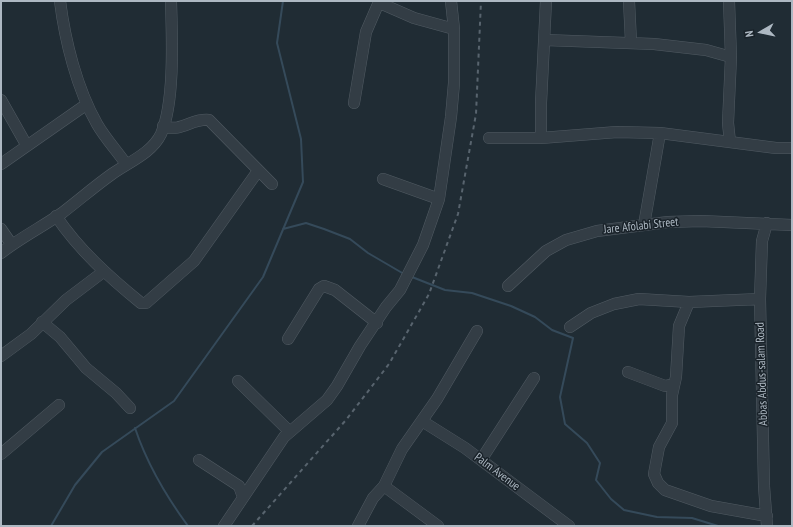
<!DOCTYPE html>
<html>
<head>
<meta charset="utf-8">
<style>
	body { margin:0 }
	#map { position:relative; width:793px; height:527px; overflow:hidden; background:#202c34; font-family:"PT Sans Narrow",sans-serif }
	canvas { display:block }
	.frame { position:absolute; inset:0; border:2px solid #adb8c2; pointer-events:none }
	.north { position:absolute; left:741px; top:12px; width:40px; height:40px; -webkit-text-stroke:3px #192229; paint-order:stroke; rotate:261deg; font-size:11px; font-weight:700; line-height:16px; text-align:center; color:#adb8c2 }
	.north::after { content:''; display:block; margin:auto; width:14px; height:18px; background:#adb8c2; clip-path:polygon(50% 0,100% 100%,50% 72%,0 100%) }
</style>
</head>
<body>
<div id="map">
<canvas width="793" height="527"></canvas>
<div class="frame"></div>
<div class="north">N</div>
</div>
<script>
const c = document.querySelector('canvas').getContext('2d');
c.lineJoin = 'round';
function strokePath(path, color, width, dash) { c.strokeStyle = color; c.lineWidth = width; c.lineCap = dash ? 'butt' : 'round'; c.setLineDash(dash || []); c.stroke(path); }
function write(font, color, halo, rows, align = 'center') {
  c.font = font + ' "PT Sans Narrow",sans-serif'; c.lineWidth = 3; c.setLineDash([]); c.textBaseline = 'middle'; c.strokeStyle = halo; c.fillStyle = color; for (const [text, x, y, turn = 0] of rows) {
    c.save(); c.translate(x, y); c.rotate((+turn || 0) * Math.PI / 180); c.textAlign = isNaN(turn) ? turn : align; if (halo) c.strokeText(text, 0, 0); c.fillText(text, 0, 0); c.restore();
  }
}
const stream = new Path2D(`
	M283 229 306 223 324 229 350 239 368 253 404 274
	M412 277 445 290 472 293 511 306 535 317 552 330 573 338 560 397 565 424 587 443 600 463 596 480 611 499 624 510 657 517 692 518 718 526
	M135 428C147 464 166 496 188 526
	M51 526 75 485 102 452 174 401 263 277 303 182 301 139 277 43 283 1`);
const minor = new Path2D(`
	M60 1C65 41 77 89 97 124 105 138 117 151 126 164
	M379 1 382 4 414 18 454 29
	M629 1 631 42
	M729 1 731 57 728 123 730 142
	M545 40 654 44 706 50 731 57
	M1 100 27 146
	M354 103 366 32 379 2
	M163 126C182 133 191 118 209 120L272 184
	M489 138H541L617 132 660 133 776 148H792
	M541 138V103L546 1
	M1 164 87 104
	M383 179 439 199
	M56 216C79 250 109 277 141 303H146L194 261 258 171
	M767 223 762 241 760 299 764 486 767 526
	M644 225 660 133
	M1 229 12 245
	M1 253C20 238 42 227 62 213 79 200 95 186 112 174 129 162 152 153 161 134 175 102 172 36 171 1
	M508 286 546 251 566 240 597 231 668 222 701 221 792 225
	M689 302 679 326 676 377 672 395V423L659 447 654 474 658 483 665 490 711 506 767 516
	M42 322 60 337 86 368 116 393 130 408
	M570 327 591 313 614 304 639 299 689 302 760 299
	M288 339 319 289 324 286 335 290 377 323
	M1 356 31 334 66 300 103 272
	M628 372 665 386 674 384
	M238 381 289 431
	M422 421 465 448 569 526
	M1 454 59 405
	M199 460 239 486 243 497
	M481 460 534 378
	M384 486 438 526
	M224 526 284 437 327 400 337 386 360 346 386 307 400 290 423 245 439 199 451 117 454 83V29L451 1
	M358 526 373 498 384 486 402 449 437 399 477 331`);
const rail = new Path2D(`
	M252 526 346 420 389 364 429 294 458 214 476 114 481 1`);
const streetNames = [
	["Jare Afolabi Street",641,226,-6],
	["Abbas Abdus-salam Road",762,374,-92],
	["Palm Avenue",497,472,37]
];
strokePath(stream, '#354a5a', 2);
strokePath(minor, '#515b63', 12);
strokePath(minor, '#333d45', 11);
strokePath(rail, '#58646e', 2, [4, 4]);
write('12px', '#adb8c2', '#192229', streetNames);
</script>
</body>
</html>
